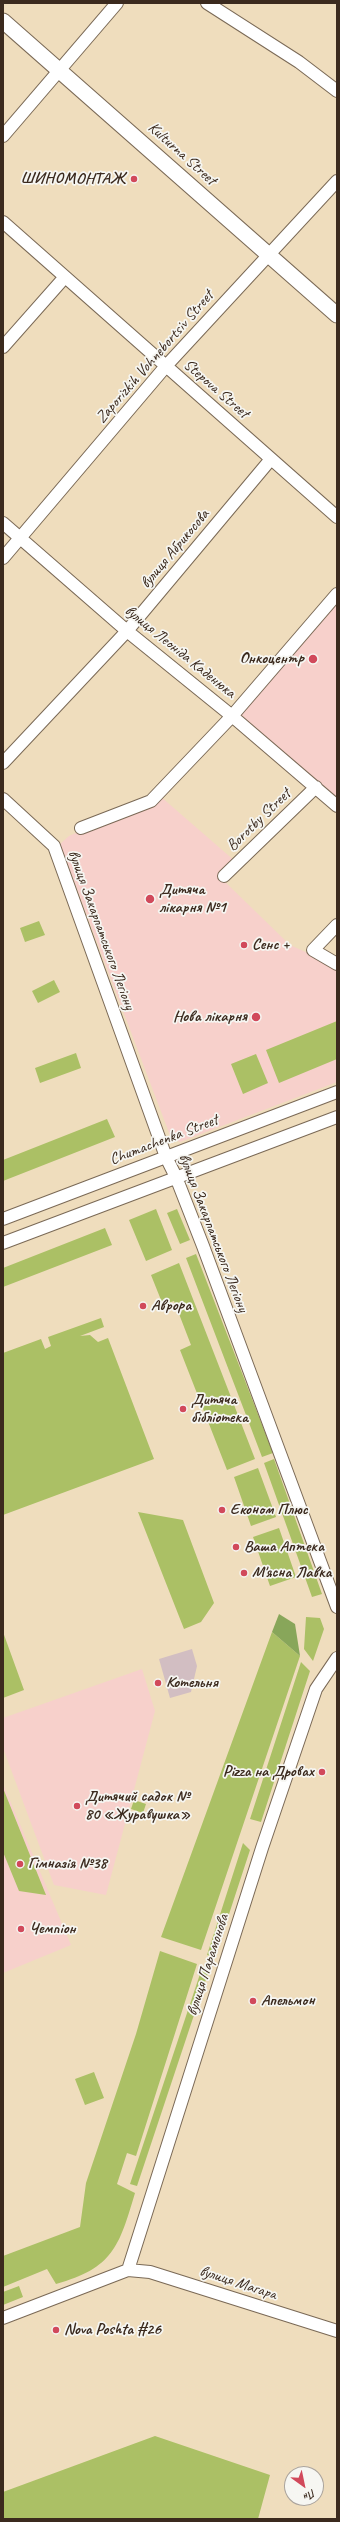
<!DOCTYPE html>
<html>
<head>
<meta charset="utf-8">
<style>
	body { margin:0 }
	#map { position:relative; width:340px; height:2522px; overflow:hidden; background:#efddbd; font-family:Caveat,sans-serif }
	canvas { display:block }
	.frame { position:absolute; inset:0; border:4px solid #3b2a1e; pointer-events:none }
	.north { position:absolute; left:284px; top:2466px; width:40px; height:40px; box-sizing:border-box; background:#f6f6f2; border:1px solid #aba49d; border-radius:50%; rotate:147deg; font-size:11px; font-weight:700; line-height:16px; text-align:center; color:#3b2a1e }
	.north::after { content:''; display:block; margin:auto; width:14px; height:18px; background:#d1495b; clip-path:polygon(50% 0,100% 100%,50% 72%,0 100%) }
</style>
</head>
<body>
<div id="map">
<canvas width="340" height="2522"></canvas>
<div class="frame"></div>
<div class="north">Пн</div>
</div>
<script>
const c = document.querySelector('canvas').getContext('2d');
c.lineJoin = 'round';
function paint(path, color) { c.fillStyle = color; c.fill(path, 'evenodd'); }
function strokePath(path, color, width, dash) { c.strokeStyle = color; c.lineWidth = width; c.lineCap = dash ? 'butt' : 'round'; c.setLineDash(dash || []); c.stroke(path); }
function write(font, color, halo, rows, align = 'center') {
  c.font = font + ' Caveat,sans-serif'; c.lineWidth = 3.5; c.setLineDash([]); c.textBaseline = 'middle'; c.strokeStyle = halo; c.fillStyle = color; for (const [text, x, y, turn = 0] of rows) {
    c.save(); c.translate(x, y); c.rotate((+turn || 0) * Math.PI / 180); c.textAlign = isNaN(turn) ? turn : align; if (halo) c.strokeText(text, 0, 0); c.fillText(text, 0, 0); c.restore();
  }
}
const built = new Path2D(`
	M337 604V798L241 715Z
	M160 796 236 862 220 877 290 945 332 964 337 970V1082L180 1142 171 1138 60 844 69 836Z
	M142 1669 155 1711 106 1895 54 1885 3 1748V1718Z
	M3 1784 71 1945 3 1973Z`);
const industrial = new Path2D(`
	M192 1649 197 1666 191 1692 170 1698 159 1659Z`);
const green = new Path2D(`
	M39 921 45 935 25 942 20 928Z
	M54 980 60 992 38 1003 32 991Z
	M337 1021V1059L279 1083 266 1050Z
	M76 1053 81 1068 40 1083 35 1068Z
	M256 1054 268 1083 243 1094 231 1064Z
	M107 1119 115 1137 3 1181V1160Z
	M156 1209 172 1250 146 1261 129 1220Z
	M177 1209 190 1240 180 1244 167 1213Z
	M105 1228 112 1245 3 1287V1268Z
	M196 1254 273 1453 262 1457 186 1258Z
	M179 1263 255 1459 227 1470 180 1350 191 1345 174 1301 163 1305 151 1275Z
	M101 1318 104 1327 80 1336 90 1335 98 1342 108 1338 154 1459 3 1515V1353L41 1339 45 1349 51 1346 48 1337Z
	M274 1459 322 1594 312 1597 264 1463Z
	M258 1468 276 1517 251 1526 234 1477Z
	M138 1512 183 1520 214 1603 201 1622 184 1629Z
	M279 1528 296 1577 270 1586 253 1537Z
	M306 1617 320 1618 324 1629 313 1661 304 1649Z
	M3 1632 24 1690 3 1698Z
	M272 1632 300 1656 201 1950 161 1937Z
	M301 1662 310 1671 261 1822 250 1819Z
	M3 1788 46 1895 19 1891 3 1852Z
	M134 1800 146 1804 143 1813 131 1809Z
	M243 1843 250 1850 215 1957 207 1955Z
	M160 1951 197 1964 136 2156 127 2153 117 2184 135 2193C119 2247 113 2268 56 2284L47 2269 3 2287V2256L80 2227 86 2183 136 2034Z
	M201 1971 208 1973 137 2186 130 2184Z
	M94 2072 104 2098 85 2105 75 2079Z
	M19 2286 23 2297 3 2305V2292Z
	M155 2436 270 2475 258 2519H3V2492Z`);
const forest = new Path2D(`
	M279 1614 295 1624 300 1656 272 1632Z`);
const minor = new Path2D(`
	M207 3 299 62 337 91
	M3 136 117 3
	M3 222 337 517
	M3 347 64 278
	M3 523 127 631 232 716 337 806
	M3 558 166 366 337 181
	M3 763 127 631 271 459
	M3 799 54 846 166 1157 176 1177 203 1246 337 1607
	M81 828 151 801 232 716 337 594
	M224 876 316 787
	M337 925 313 950 337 964
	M3 1219 337 1092
	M3 1243 337 1117
	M128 2270 262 1848 316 1689 337 1658
	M3 2318 128 2270 150 2272 337 2331`);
const major = new Path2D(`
	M3 21 337 315`);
const markers = [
	[134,179,4,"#d1495b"],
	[313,659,5,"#d1495b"],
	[150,899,5,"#d1495b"],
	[244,945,4,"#d1495b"],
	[256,1017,5,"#d1495b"],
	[143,1306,4,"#d1495b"],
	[183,1409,4,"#d1495b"],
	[222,1510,4,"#d1495b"],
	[236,1547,4,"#d1495b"],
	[244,1573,4,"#d1495b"],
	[158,1683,4,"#d1495b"],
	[322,1772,4,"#d1495b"],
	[77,1806,4,"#d1495b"],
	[20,1864,4,"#d1495b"],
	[21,1929,4,"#d1495b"],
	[253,2001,4,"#d1495b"],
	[56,2330,4,"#d1495b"]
];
const streetNames = [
	["Kulturna Street",182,154,42],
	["Zaporizkih Vohnebortsiv Street",155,357,-49],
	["Stepova Street",216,389,41],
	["вулиця Абрикосова",175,549,-50],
	["вулиця Леоніда Каденюка",180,652,39],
	["Borotby Street",259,820,-44],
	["вулиця Закарпатського Легіону",101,930,70],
	["Chumachenka Street",164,1140,-21],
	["вулиця Закарпатського Легіону",213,1233,69],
	["вулиця Парамонова",208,1965,-72],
	["вулиця Магара",238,2283,18]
];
const poiNames = [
	["ШИНОМОНТАЖ",126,179,"right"],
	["Онкоцентр",304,659,"right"],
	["Дитяча",159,890],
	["лікарня №1",159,908],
	["Сенс +",252,945],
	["Нова лікарня",247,1017,"right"],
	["Аврора",151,1306],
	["Дитяча",191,1400],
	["бібліотека",191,1418],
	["Економ Плюс",230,1510],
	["Ваша Аптека",244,1547],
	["М'ясна Лавка",252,1573],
	["Котельня",166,1683],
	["Pizza на Дровах",314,1772,"right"],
	["Дитячий садок №",85,1797],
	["80 «Журавушка»",85,1815],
	["Гімназія №38",28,1864],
	["Чемпіон",29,1929],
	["Апельмон",261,2001],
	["Nova Poshta #26",64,2330]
];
paint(built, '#f7d0cb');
paint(industrial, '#d2bec2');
paint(green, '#abc065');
paint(forest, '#88a65a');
strokePath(minor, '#7a6956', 14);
strokePath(major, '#7a6956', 17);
strokePath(minor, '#fff', 12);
strokePath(major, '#fff', 15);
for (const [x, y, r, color] of markers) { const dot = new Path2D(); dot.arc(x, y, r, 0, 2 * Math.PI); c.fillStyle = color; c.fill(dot); strokePath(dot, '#f6f6f2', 1.5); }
write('16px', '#3b2a1e', '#f6f6f2', streetNames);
write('bold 16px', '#3b2a1e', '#f6f6f2', poiNames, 'left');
</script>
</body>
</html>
